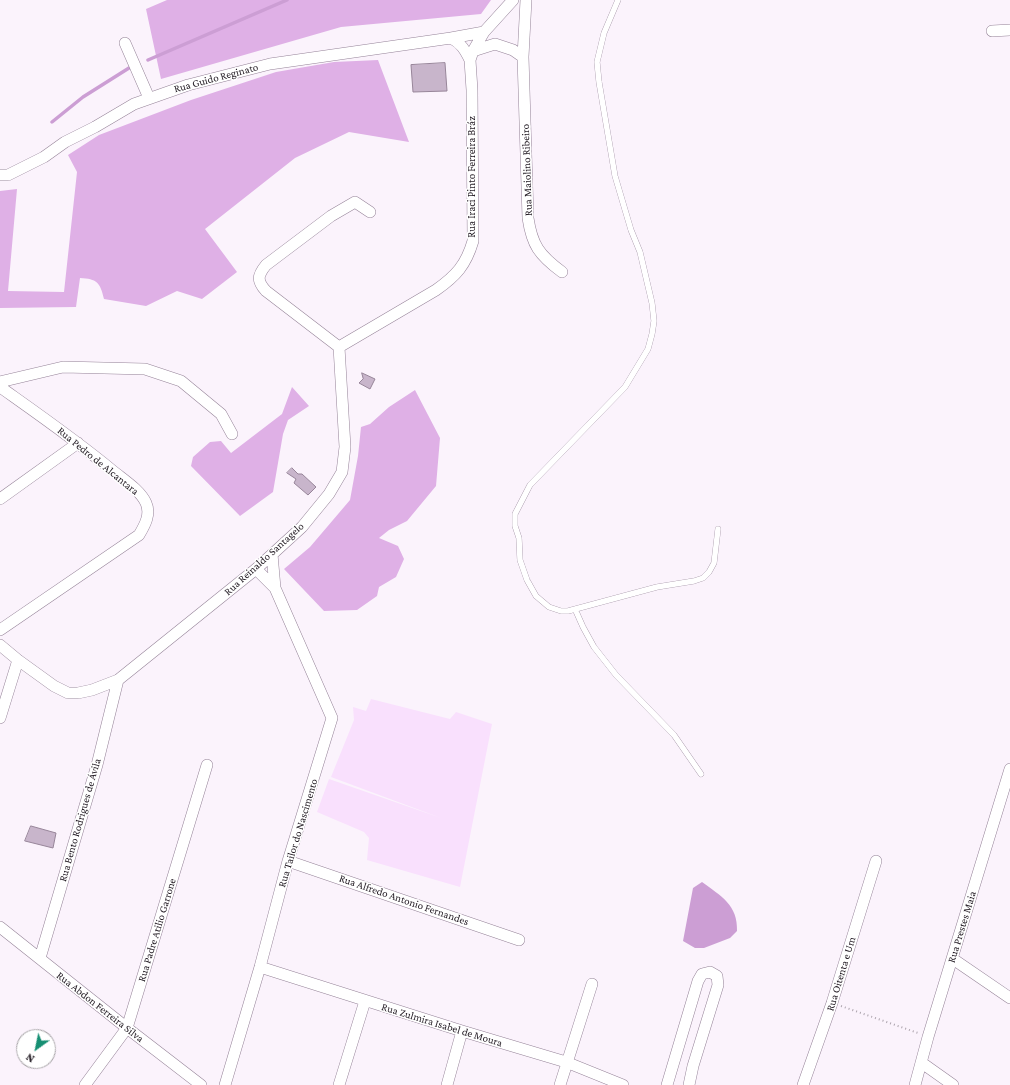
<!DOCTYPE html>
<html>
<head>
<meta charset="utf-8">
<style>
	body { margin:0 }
	#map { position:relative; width:1010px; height:1085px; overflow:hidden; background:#fbf3fc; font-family:"Crimson Pro",serif }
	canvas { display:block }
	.north { position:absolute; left:16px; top:1029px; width:40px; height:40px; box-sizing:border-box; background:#fff; border:1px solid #a7a4a7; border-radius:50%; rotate:213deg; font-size:11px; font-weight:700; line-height:16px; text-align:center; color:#231c24 }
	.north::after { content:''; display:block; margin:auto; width:14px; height:18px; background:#168f73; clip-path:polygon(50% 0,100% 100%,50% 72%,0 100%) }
</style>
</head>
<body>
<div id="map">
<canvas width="1010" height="1085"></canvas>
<div class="north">N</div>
</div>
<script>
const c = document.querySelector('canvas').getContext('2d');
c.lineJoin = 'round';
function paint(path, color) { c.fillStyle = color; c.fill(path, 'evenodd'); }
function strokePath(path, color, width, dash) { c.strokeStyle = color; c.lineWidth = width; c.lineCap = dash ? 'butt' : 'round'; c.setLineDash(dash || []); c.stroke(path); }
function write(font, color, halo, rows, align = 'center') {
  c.font = font + ' "Crimson Pro",serif'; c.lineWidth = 3; c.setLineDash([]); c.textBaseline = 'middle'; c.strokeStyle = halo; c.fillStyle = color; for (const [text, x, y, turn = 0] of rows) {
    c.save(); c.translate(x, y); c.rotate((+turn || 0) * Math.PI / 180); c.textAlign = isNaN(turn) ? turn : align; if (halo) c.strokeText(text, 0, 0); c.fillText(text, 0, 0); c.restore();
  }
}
const built = new Path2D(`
	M371 699 450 719 456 712 492 724 460 887 367 860 369 838 364 832 317 812 329 779 441 818 331 777 354 720 353 707 366 711Z`);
const forest = new Path2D(`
	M167 0H491L481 14 341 27 161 79 146 9Z
	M378 60 409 142 349 132 295 158 205 229 237 272 202 299 177 291 146 306 104 299C100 282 97 279 80 278L76 307 0 308V191L17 189 8 291 64 292 77 172 68 155 99 135 191 100 276 72 334 62Z
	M292 387 309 406 288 420 283 434 273 492 240 516 191 466 193 457 210 442 221 441 231 453 282 414Z
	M415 390 440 438 436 486 407 521 389 530 379 538 398 546 404 559 396 577 379 587 377 596 357 610 324 611 284 569 310 547 350 500 358 456 361 427 370 424 389 407Z`);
const water = new Path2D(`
	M702 882C721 896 738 905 737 931L730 938 704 948H695L683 941 693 888Z`);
const stream = new Path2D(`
	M148 60 287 0
	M52 122 83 97 129 68`);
const building = new Path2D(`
	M445 63 447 91 413 92 411 65Z
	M362 373 375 379 370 389 359 383 363 379Z
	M292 468 298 474H302L316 487 308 495 294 483 296 479 287 473Z
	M31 826 56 833 53 848 25 841Z`);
const path = new Path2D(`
	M841 1006 918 1033`);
const service = new Path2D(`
	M618 0 604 33 597 62 599 82 615 176 631 230 640 252 652 303 654 321 652 334 648 349 625 387 530 485 515 514V526L519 538 520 560 527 580 536 596 549 607 561 611H568L657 587 694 581 703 578 709 572 714 563 718 529
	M575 609 583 627 594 647 616 675 674 735 701 774`);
const minor = new Path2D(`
	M526 0 523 57 528 218C532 245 539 255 562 272
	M992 31 1010 30
	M125 43 149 98
	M473 51 495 44 513 50 523 57
	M470 60C465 50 461 43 451 38L484 32
	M0 175H8L44 157 65 142 95 127 134 104 188 85 270 64 451 38
	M339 347 436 290C456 276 466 265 473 241L472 90 470 60 473 51 484 32 513 0
	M339 347 266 291C257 281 257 276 266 265L331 216 355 202 370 212
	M0 382 63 367 145 369 181 381 221 414 232 434
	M0 387C38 414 77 441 113 471 124 480 140 490 146 503 151 514 145 525 139 535L0 630
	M0 499 78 443
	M256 569 275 588 272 554
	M0 645 18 660 54 686 68 693H78L92 690 118 680 256 569 302 527 329 494 342 472 345 447 339 347
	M0 718 18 660
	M288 861 519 940
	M0 927 127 1028 201 1085
	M40 958 97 765 118 680
	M953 959 1010 998
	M260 967 462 1031 566 1062 623 1085
	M922 1063 953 1085
	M85 1085 127 1028 207 765
	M225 1085 260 967 288 861 332 718 275 588
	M339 1085 365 1001
	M447 1085 462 1031
	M560 1085 592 984
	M667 1085 698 981 702 974 710 972 717 976 718 985 693 1066 689 1085
	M803 1085 832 1003 876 861
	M915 1085 928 1037 1010 769`);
const streetNames = [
	["Rua Guido Reginato",216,78,-15],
	["Rua Maiolino Ribeiro",527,170,-92],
	["Rua Iraci Pinto Ferreira Bráz",472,177,-90],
	["Rua Pedro de Alcantara",98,461,39],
	["Rua Reinaldo Santagelo",264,559,-42],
	["Rua Bento Rodrigues de Ávila",80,820,-74],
	["Rua Tailor do Nascimento",298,833,-73],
	["Rua Alfredo Antonio Fernandes",404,900,19],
	["Rua Prestes Maia",962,927,-73],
	["Rua Padre Atilio Garrone",157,930,-73],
	["Rua Oitenta e Um",841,974,-73],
	["Rua Abdon Ferreira Silva",100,1007,38],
	["Rua Zulmira Isabel de Moura",442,1025,17]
];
paint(built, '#f9e0fd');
paint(forest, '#dfb0e6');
paint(water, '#cc9ed4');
strokePath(stream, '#cc9ed4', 3.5);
paint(building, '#c8b5cb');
strokePath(building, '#978599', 1);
strokePath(service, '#958398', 6);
strokePath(minor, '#958398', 12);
strokePath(path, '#aca4ad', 2, [1, 3]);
strokePath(service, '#fff', 5.5);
strokePath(minor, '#fff', 11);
write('11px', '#231c24', '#fff', streetNames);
</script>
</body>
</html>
